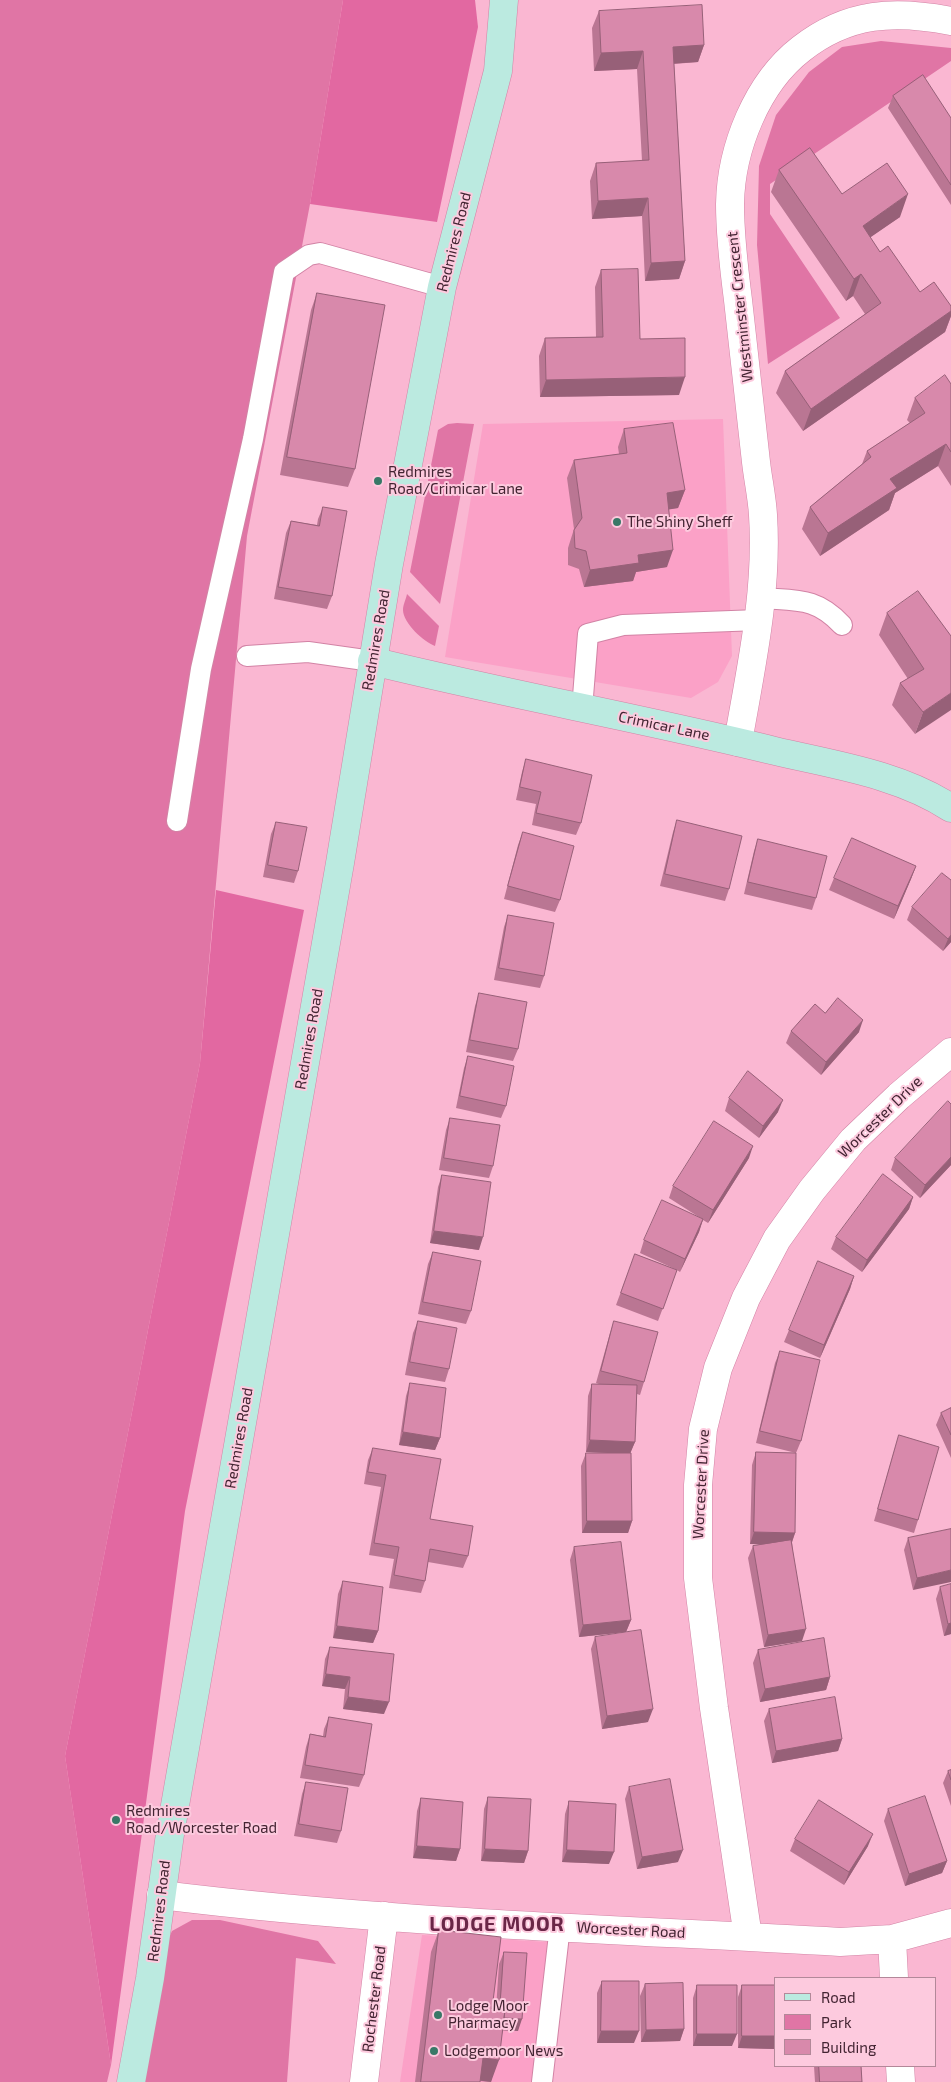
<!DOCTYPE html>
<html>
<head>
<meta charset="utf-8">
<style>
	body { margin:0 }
	#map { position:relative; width:951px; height:2082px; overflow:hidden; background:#fab7d2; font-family:"Exo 2",sans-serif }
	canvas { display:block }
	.legend { position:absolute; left:774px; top:1977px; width:162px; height:90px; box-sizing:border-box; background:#fdcade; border:1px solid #b38899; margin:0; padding:6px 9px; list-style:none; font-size:15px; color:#432432 }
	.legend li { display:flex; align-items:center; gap:10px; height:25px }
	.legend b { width:25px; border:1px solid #b38899 }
</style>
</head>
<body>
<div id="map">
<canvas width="951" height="2082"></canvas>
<ul class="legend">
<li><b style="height:6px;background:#bbeae0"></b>Road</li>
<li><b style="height:14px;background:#e075a5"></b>Park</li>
<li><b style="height:14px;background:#d889ab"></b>Building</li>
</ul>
</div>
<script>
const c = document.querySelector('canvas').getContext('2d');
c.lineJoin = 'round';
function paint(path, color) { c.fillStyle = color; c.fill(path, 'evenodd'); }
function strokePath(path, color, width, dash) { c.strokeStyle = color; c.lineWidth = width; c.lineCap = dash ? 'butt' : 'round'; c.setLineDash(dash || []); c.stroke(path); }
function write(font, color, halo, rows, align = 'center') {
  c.font = font + ' "Exo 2",sans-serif'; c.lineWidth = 4; c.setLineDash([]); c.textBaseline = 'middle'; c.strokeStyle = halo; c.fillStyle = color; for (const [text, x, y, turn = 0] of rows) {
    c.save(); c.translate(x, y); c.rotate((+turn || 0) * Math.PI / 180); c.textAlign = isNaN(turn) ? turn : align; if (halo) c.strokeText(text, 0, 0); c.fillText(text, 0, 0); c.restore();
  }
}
const built = new Path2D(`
	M723 419 732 656 718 682 691 698 445 657 483 424Z
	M422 1935 549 1942 533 2082H400Z`);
const green = new Path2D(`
	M0 0H343L310 204 247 536 200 1063 65 1756 111 2065 107 2082H0Z
	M881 41 951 48V61L770 184V214L840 318 768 364 757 245 759 166 776 115 809 72 842 47Z
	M457 423 474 424 440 604 410 572 438 430 448 424Z
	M407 594 439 626 435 646C424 642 403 623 403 610 403 605 406 599 407 594Z
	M192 1920H220L318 1941 336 1964 296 1958 287 2082H131L150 1978 172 1931Z`);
const forest = new Path2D(`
	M343 0H475L478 27 437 222 310 204Z
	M216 890 304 910 185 1511 111 2065 65 1756 200 1063Z`);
const lane = new Path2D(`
	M761 598C797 601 816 597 842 625
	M247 656 308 652 372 661
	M582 709 588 634 623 625 759 620
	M177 821 201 669 253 439 284 272 309 255 320 253 442 287
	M542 2082 560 1926`);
const street = new Path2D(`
	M738 742C751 667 768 591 763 515 762 497 758 480 756 462 750 408 744 354 738 300 734 269 730 236 730 204 731 148 757 83 801 49 848 12 895 10 951 21
	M161 1895C386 1923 614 1929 840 1942L892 1939 951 1923
	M748 1937 714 1708 698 1578V1485L703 1429 718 1368 746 1298 777 1239 812 1190 853 1140 899 1096 951 1052
	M892 1939 894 1978
	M900 2066 901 2082
	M364 2082 384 1916`);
const secondary = new Path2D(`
	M372 661C506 694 641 718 775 751 834 765 899 774 951 808
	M131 2082 150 1978 170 1834 340 863 389 564 442 287 498 71 504 0`);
const wall = new Path2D(`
	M599 11 704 45 698 62 674 64 685 261 679 279 645 281 642 216 592 219 590 181 596 163 642 161 637 69 594 71 592 28Z
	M893 96 951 118V205L888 108Z
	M779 170 842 194 900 217 870 237 880 252 920 292 951 306V316L945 332 803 431 776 393 785 371 865 314 853 296 846 301 771 192Z
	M601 270 640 339 679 395 540 397 539 356 545 338 596 337 595 287Z
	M317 293 355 469 348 487 280 475 311 310Z
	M951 384V486L938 466 895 493 889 510 820 556 802 529 810 507 862 464 867 451 910 423 907 420 915 398Z
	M624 429 685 490 678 508 669 509 667 567 636 572 633 581 584 587 579 569 568 565V548L574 529 567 478 574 460 619 454 618 447Z
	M323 507 332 596 327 609 274 599 286 533 291 521 317 525 318 519Z
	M887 613 951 636 915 734 892 705 900 683 908 679 879 635Z
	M526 759 581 823 576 835 532 825 536 804 516 800 522 772Z
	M677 820 729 889 725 901 660 886 673 832Z
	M276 822 298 871 294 883 263 877 271 834Z
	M523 832 560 900 555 912 504 899 518 845Z
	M758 839 816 898 812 910 744 894 754 851Z
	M916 866 911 879 894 919 829 890 834 878Z
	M951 880V942L943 951 907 920 912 907Z
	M508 915 544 976 540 988 494 980 504 927Z
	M479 993 518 1049 513 1061 466 1052 475 1006Z
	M825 1013 859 1032 821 1075 786 1043 791 1031Z
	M468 1056 506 1106 501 1118 456 1108 464 1068Z
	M729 1098 778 1112 759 1138 725 1111Z
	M450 1118 493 1166 489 1178 439 1170 446 1130Z
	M749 1158 708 1223 703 1220 699 1232 680 1272 677 1270 658 1321 616 1305 635 1254 677 1270 640 1253 644 1240 702 1219 669 1198 673 1186Z
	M895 1158 951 1165 920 1198 891 1170Z
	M442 1175 479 1250 430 1243 438 1187Z
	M913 1197 909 1209 862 1272 831 1249 836 1237Z
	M433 1252 471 1311 466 1324 418 1314 428 1264Z
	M854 1276 850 1289 820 1358 784 1342 789 1330Z
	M418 1321 449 1369 445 1382 405 1375 413 1333Z
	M614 1321 644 1382 640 1395 637 1394 635 1442 630 1453 632 1521 628 1533H582L581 1466 586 1453H609L586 1452 588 1396 592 1384H599L596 1383 610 1333Z
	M780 1351 801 1441 796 1453 756 1443 775 1363Z
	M410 1383 440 1438 435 1450 399 1445 406 1396Z
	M951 1408V1458L936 1425 941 1413Z
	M899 1435 918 1520 914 1533 874 1521 895 1448Z
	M373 1448 430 1519 468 1556 463 1568 428 1562 425 1581 421 1593 389 1588 394 1559 369 1555 381 1487 364 1484 368 1460Z
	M756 1452 795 1533 792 1542 802 1641 764 1647 748 1558 753 1546 761 1544H750L752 1465Z
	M951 1529 913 1590 904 1550 908 1538Z
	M574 1547 631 1620 626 1632 579 1637 570 1560Z
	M343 1581 378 1631 373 1643 333 1638 338 1594Z
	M951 1584V1634L944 1636 936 1599 940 1587Z
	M595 1637 648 1722 602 1729 591 1649Z
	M330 1647 384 1714 343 1709 345 1689 322 1686 325 1659Z
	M758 1650 830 1677 826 1690 760 1702 753 1663Z
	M769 1709 842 1739 838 1751 772 1763 764 1721Z
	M329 1717 364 1775 359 1787 300 1778 306 1747 310 1734 323 1736 324 1729Z
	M951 1770V1806L943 1783 948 1771Z
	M306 1782 341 1831 337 1843 294 1836 302 1794Z
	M629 1787 678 1862 637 1869 625 1799Z
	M488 1797 528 1851 524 1863 481 1861 484 1809Z
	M421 1798 460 1849 456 1861 413 1858 417 1811Z
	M569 1801 609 1864 562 1862 565 1814Z
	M888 1809 947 1861 942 1873 905 1886 884 1821Z
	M795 1839 868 1846 844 1885 790 1851Z
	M439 1930 492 2009H496L499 1964 504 1952 518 2031 503 2030 491 2082 480 2081V2082H415L431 1952Z
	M602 1981 634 2043H597V1993Z
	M645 1984 684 2029 680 2041 641 2042 640 1996Z
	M697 1985 732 2046H693V1998Z
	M742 1985H775V2049L738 2048V1997Z
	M814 2066H861L862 2082H815Z`);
const shadedWall = new Path2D(`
	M704 45 698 62 667 64 673 47Z
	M643 51 637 69 594 71 601 53Z
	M908 194 900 217 855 248 863 226Z
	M648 198 642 216 592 219 598 201Z
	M685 261 679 279 645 281 651 263Z
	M861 274 853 296 846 301 854 279Z
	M951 311V316L945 332 803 431 811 409Z
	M685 377 679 395 540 397 546 380Z
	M946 444 938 466 895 493 889 510 820 556 828 533 890 479Z
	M685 490 678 508 660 511 667 493Z
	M673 550 667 567 636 572 633 581 584 587 590 570 638 555Z
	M951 693V710L915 734 923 712Z
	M916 866 911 879 894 919 898 906Z
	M951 935V942L943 951 948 939Z
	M863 1020 859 1032 821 1075 826 1062Z
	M783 1100 778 1112 759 1138 763 1126Z
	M753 1146 749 1158 708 1223 713 1210Z
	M951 1157V1165L920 1198 925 1185Z
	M913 1197 909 1209 862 1272 867 1260Z
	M703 1219 699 1232 680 1272 685 1259Z
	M434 1231 483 1237 479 1250 430 1243Z
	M854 1276 850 1289 820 1358 824 1345Z
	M403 1432 440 1438 435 1450 399 1445Z
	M590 1440 635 1442 630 1454 586 1452Z
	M587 1521H632L628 1533H582Z
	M754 1532 795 1533 791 1545 750 1544Z
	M951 1570V1582L913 1590 917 1578Z
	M631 1620 626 1632 579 1637 583 1625Z
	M951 1623V1634L944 1636 948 1624Z
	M337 1626 378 1631 373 1643 333 1638Z
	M806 1629 802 1641 764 1647 768 1635Z
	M326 1674 350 1677 345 1689 322 1686Z
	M830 1677 826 1690 760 1702 765 1689Z
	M348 1697 389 1702 384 1714 343 1709Z
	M653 1709 648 1722 602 1729 607 1716Z
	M842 1739 838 1751 772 1763 776 1751Z
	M873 1834 868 1846 844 1885 849 1872Z
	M417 1846 460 1849 456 1861 413 1858Z
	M485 1849 528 1851 524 1863 481 1861Z
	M567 1850 614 1852 609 1864 562 1862Z
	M683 1850 678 1862 637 1869 642 1857Z
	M947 1861 942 1873 905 1886 909 1874Z
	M499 2018 522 2019 518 2031 495 2030Z
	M684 2029 680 2041 641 2042 646 2030Z
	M601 2031H639L634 2043H597Z
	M697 2034H737L732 2046H693Z
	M742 2036H775V2049L738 2048Z
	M483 2058 499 2060 491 2082 475 2080Z`);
const building = new Path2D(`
	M702 5 704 45 673 47 685 261 651 263 648 198 598 201 596 163 649 160 643 51 601 53 599 11Z
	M923 75 951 118V185L893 96Z
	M810 148 842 194 887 163 908 194 863 226 880 252 888 246 920 292 934 282 951 306V311L811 409 785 371 881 303 861 274 854 279 779 170Z
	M638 269 640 339 685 338V377L546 380 545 338 603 337 601 270Z
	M317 293 385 305 355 469 287 457Z
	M945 375 951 384V452L946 444 890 479 897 488 828 533 810 507 871 457 867 451 925 413 915 398Z
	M673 423 685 490 667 493 673 550 638 555 639 563 590 570 586 551 575 548 574 530 582 518 574 460 627 453 624 429Z
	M323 507 347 511 332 596 278 587 291 521 319 526Z
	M918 591 951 636V693L923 712 900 683 924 669 887 613Z
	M526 759 592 775 581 823 536 813 541 792 520 787Z
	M677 820 742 836 729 889 665 874Z
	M276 822 307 827 298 871 268 865Z
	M523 832 574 846 560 900 508 886Z
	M852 838 916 866 898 906 834 878Z
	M758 839 827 856 816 898 748 882Z
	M942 873 951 880V935L948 939 912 907Z
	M508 915 554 923 544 976 499 968Z
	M479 993 527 1002 518 1049 470 1040Z
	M838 998 863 1020 826 1062 791 1031 815 1004 825 1013Z
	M468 1056 514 1066 506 1106 460 1096Z
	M748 1071 783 1100 763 1126 729 1098Z
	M948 1101 951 1104V1157L925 1185 895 1158Z
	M450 1118 500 1125 493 1166 444 1158Z
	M714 1121 753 1146 713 1210 673 1186Z
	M883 1174 913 1197 867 1260 836 1237Z
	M442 1175 491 1182 483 1237 434 1231Z
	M662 1200 703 1219 685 1259 644 1240Z
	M433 1252 481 1261 471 1311 423 1302Z
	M635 1254 677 1270 663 1309 621 1293Z
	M818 1261 854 1276 824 1345 789 1330Z
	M418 1321 457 1328 449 1369 410 1362Z
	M614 1321 658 1332 644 1382 601 1371Z
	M780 1351 820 1360 801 1441 760 1431Z
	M410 1383 446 1388 440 1438 403 1432Z
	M592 1384 637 1385 635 1442 590 1440Z
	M951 1408V1435L941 1413Z
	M899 1435 939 1447 918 1520 878 1509Z
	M373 1448 441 1459 430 1519 473 1526 468 1556 430 1549 425 1581 394 1575 399 1547 374 1543 386 1475 368 1472Z
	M756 1452 796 1453 795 1533 754 1532Z
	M586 1453H631L632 1521H587Z
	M951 1529V1570L917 1578 908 1538Z
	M791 1540 806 1629 768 1635 753 1546Z
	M621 1542 631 1620 583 1625 574 1547Z
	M343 1581 383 1587 378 1631 337 1626Z
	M951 1584V1623L948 1624 940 1587Z
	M641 1630 653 1709 607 1716 595 1637Z
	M824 1638 830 1677 765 1689 758 1650Z
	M330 1647 394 1654 389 1702 348 1697 350 1677 326 1674Z
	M835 1697 842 1739 776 1751 769 1709Z
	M329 1717 372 1724 364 1775 305 1765 310 1734 325 1737Z
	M951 1770V1780L948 1771Z
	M670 1779 683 1850 642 1857 629 1787Z
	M306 1782 348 1788 341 1831 299 1824Z
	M925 1796 947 1861 909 1874 888 1809Z
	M488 1797 531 1799 528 1851 485 1849Z
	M421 1798 463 1802 460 1849 417 1846Z
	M819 1800 873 1834 849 1872 795 1839Z
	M569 1801 616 1804 614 1852 567 1850Z
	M439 1930 501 1937 492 2009 505 2010 499 2060 483 2058 480 2082H421Z
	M504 1952 527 1953 522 2019 504 2018 505 2010H500Z
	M602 1981H639V2031H601Z
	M683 1983 684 2029 646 2030 645 1984Z
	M697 1985H737V2034H697Z
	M742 1985H775V2036H742Z
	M819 2066H861L862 2082H820Z`);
const markers = [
	[378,481,5,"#397867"],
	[617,522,5,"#397867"],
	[116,1820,5,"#397867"],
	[438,2015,5,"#397867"],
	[434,2051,5,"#397867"]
];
const streetNames = [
	["Redmires Road",454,242,-76],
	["Westminster Crescent",740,307,-96],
	["Redmires Road",376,640,-80],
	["Crimicar Lane",664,726,12],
	["Redmires Road",309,1039,-80],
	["Worcester Drive",880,1117,-44],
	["Redmires Road",239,1438,-80],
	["Worcester Drive",701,1484,-87],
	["Redmires Road",159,1911,-83],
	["Worcester Road",631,1930,3],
	["Rochester Road",374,1999,-83]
];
const poiNames = [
	["Redmires",388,472],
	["Road/Crimicar Lane",388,489],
	["The Shiny Sheff",627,522],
	["Redmires",126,1811],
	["Road/Worcester Road",126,1828],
	["Lodge Moor",448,2006],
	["Pharmacy",448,2023],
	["Lodgemoor News",444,2051]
];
const districtNames = [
	["LODGE MOOR",497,1924]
];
paint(built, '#fba1c7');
paint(green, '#e075a5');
paint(forest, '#e268a1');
strokePath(lane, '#d283a5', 22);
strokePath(street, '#d283a5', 29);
strokePath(secondary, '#d283a5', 29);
strokePath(lane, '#fff', 20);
strokePath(street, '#fff', 28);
strokePath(secondary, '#bbeae0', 28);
paint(wall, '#ba7693');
paint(shadedWall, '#976078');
paint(building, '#d889ab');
strokePath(building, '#976078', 1);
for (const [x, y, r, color] of markers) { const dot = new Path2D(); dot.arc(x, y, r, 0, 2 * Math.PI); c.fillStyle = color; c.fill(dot); strokePath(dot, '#fdcade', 2); }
write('15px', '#432432', '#fdcade', streetNames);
write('15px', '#432432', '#fdcade', poiNames, 'left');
c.letterSpacing = '1px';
write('bold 20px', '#6a2647', '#fdcade', districtNames);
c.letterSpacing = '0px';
</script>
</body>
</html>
